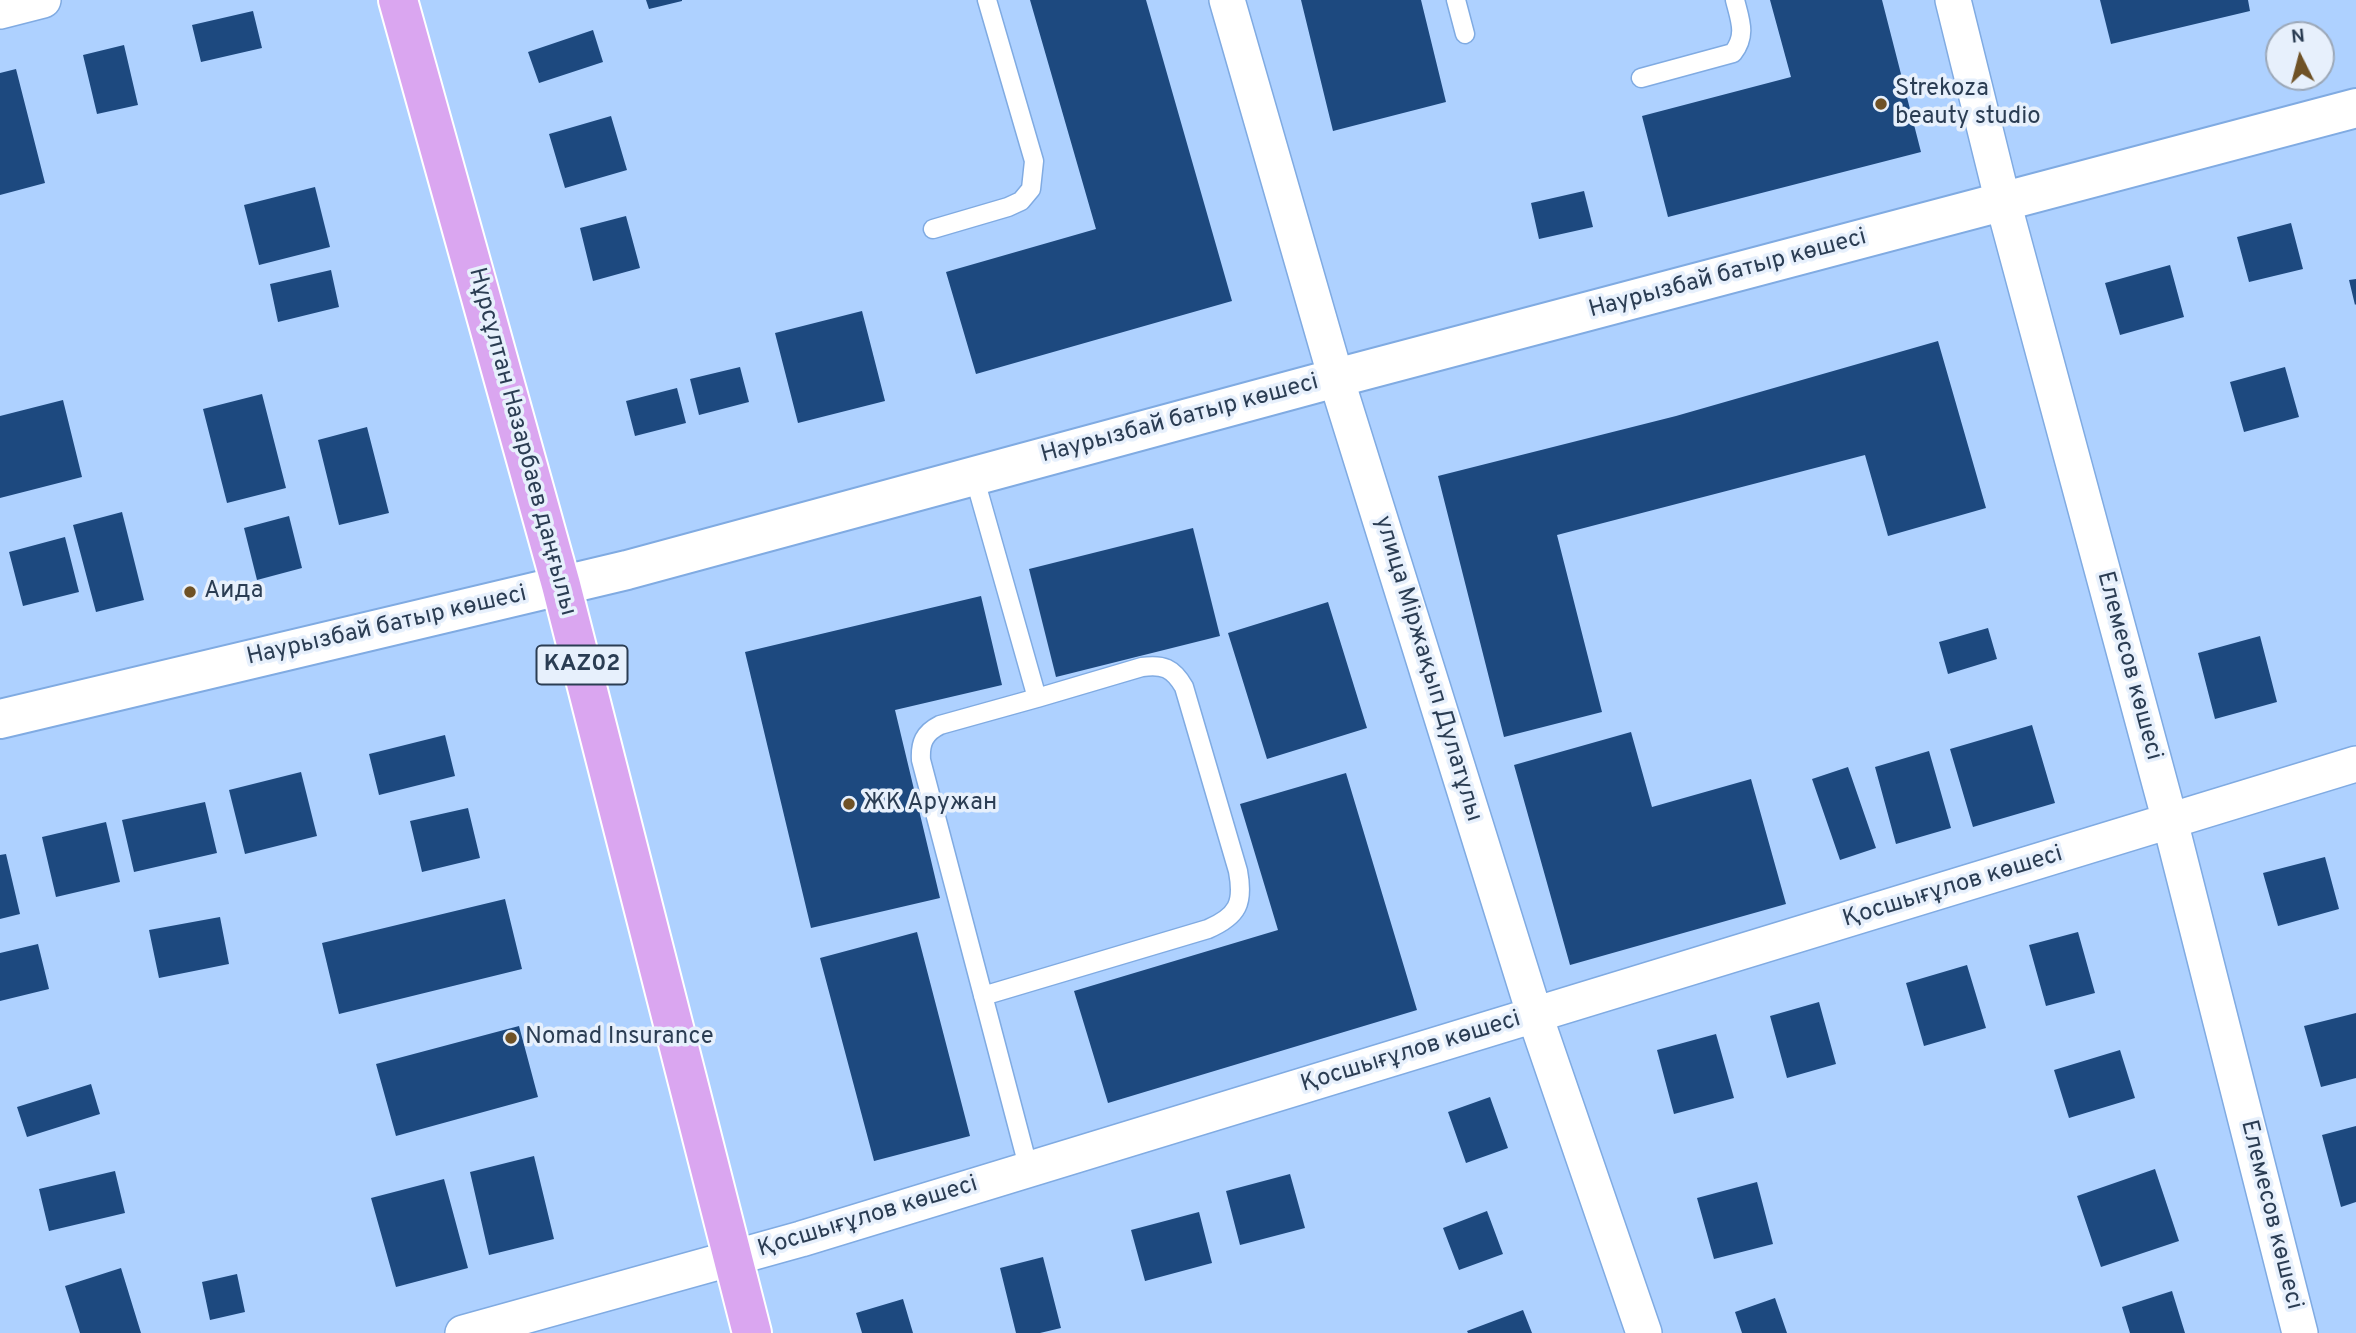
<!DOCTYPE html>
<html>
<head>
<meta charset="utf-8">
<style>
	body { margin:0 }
	#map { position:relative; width:2356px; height:1333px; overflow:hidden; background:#aed1ff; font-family:Overpass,sans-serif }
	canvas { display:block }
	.north { position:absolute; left:2265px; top:21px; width:70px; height:70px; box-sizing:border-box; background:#e7f0fc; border:2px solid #9ca8b8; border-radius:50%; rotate:354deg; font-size:19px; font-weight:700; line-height:28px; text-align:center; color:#2b3d53 }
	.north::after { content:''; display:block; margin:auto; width:24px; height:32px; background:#6f5226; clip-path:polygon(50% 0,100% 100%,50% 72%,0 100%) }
</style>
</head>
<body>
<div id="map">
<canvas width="2356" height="1333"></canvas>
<div class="north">N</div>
</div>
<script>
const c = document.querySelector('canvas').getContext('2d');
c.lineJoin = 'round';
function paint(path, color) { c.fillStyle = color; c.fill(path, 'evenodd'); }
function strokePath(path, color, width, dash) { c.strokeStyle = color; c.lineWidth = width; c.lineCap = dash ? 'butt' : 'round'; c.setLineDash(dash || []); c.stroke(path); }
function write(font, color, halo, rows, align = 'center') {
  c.font = font + ' Overpass,sans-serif'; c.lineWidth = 7; c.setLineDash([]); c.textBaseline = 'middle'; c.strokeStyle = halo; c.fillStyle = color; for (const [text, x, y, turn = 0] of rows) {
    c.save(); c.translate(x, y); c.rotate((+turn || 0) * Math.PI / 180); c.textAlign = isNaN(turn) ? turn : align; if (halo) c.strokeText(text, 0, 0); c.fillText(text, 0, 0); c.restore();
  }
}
const building = new Path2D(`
	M646 0H682V1L649 9Z
	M1030 0H1146L1232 301 976 374 946 272 1096 229Z
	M1301 0H1421L1446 102 1333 131Z
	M1770 0H1882L1921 152 1668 217 1642 116 1791 77Z
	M2100 0H2248L2250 11 2111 44Z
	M253 11 262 48 201 62 192 25Z
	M593 30 603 62 539 83 528 52Z
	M124 45 138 105 97 114 83 55Z
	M16 69 45 183 0 195V73Z
	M611 116 627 170 565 188 549 134Z
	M315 187 330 247 259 265 244 205Z
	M1584 191 1593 227 1539 239 1531 203Z
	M626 216 640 268 593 281 580 228Z
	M2291 223 2303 269 2249 282 2237 237Z
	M2170 265 2184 317 2120 335 2105 283Z
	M331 270 339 307 278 322 270 284Z
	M2356 279V304L2355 305 2349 280Z
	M862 311 885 401 798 423 775 333Z
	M1938 341 1986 508 1888 536 1865 455 1557 535 1602 712 1504 737 1438 476 1676 416Z
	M740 367 749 402 699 415 690 379Z
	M2285 367 2299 417 2244 432 2230 382Z
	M677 388 686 423 635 436 626 401Z
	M262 394 286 488 227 503 203 409Z
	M63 400 82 477 0 498V416Z
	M367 427 389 513 339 525 318 440Z
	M122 512 144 600 96 612 73 525Z
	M289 516 302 568 257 580 244 528Z
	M1193 528 1220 636 1056 677 1029 569Z
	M65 537 79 592 23 606 9 552Z
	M981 596 1002 685 895 710 940 898 811 928 745 652Z
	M1328 602 1367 728 1267 759 1228 633Z
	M1988 628 1997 659 1948 674 1939 642Z
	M2260 636 2277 702 2215 719 2198 653Z
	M2032 725 2055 803 1973 827 1950 749Z
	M1631 732 1652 807 1751 779 1786 904 1570 965 1514 765Z
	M445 735 455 776 379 795 369 754Z
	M1929 751 1951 828 1896 844 1875 767Z
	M1848 767 1876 848 1840 860 1812 779Z
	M301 772 317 836 245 854 229 790Z
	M1346 773 1417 1010 1108 1103 1074 991 1278 930 1240 804Z
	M205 802 217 853 134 872 122 820Z
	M468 808 480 858 422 872 410 821Z
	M106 822 120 882 56 897 42 837Z
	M6 854 20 914 0 919V855Z
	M2325 857 2339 909 2278 926 2263 873Z
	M505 899 522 969 339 1014 322 943Z
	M220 917 229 964 159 978 149 930Z
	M917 932 970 1136 874 1161 820 958Z
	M2078 932 2095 993 2046 1006 2029 945Z
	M38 944 49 989 0 1001V953Z
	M1967 965 1986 1028 1924 1046 1906 983Z
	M1819 1002 1836 1064 1787 1078 1770 1016Z
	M2356 1013V1078L2321 1087 2304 1026Z
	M519 1026 538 1097 396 1136 376 1064Z
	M1716 1034 1734 1098 1674 1114 1657 1050Z
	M2120 1050 2135 1098 2069 1118 2054 1070Z
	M91 1084 100 1114 27 1137 17 1107Z
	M1490 1097 1508 1148 1466 1163 1448 1112Z
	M2356 1126V1202L2341 1207 2322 1135Z
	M534 1156 554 1239 489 1255 470 1172Z
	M2155 1169 2179 1241 2101 1267 2077 1196Z
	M115 1171 125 1213 49 1231 39 1189Z
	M1290 1174 1305 1228 1240 1245 1226 1191Z
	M444 1179 468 1268 396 1287 371 1198Z
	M1757 1182 1773 1244 1714 1259 1697 1198Z
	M1487 1211 1503 1254 1459 1270 1443 1228Z
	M1199 1212 1212 1263 1145 1281 1131 1230Z
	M1043 1257 1061 1328 1040 1333H1016L1000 1268Z
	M121 1268 141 1333H80L65 1286Z
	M237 1274 245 1312 210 1320 202 1282Z
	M2172 1291 2185 1333H2130L2122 1307Z
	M1775 1298 1787 1333H1742L1735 1312Z
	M903 1299 913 1333H862L856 1313Z
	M1523 1310 1532 1333H1468L1467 1331Z`);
const service = new Path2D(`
	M1456 0 1465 34
	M1641 78 1733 53C1747 35 1740 20 1735 0
	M933 229 1008 207 1021 201 1031 189 1034 161 987 0
	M974 476 1037 698 940 725C924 733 920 743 921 760L1029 1170
	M983 996 1208 929C1238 916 1244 903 1238 871L1184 687C1173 668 1163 664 1142 667L1037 698`);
const minor = new Path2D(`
	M1227 0 1336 378 1535 1016 1644 1333
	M1953 0 2003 202 2170 821 2300 1333
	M0 11 43 0
	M463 1333 801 1239 2356 764`);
const tertiary = new Path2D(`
	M0 719 627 570 1336 378 2356 108`);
const trunk = new Path2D(`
	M398 0 561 585 752 1333`);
const markers = [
	[1881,104,7,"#6f5226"],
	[190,592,7,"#6f5226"],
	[849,804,7,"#6f5226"],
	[511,1038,7,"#6f5226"]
];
const shields = [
	[582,665,91]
];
const shieldNames = [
	["KАZ02",582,665]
];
const poiNames = [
	["Strekoza",1895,90],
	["beauty studio",1895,118],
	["Аида",204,592],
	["ЖК Аружан",863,804],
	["Nomad Insurance",525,1038]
];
const streetNames = [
	["Наурызбай батыр көшесі",1728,275,-15],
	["Наурызбай батыр көшесі",1180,420,-15],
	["Нұрсұлтан Назарбаев даңғылы",521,442,75],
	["Наурызбай батыр көшесі",387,627,-13],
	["Елемесов көшесі",2128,666,75],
	["улица Міржақып Дулатұлы",1427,669,73],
	["Қосшығұлов көшесі",1953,888,-17],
	["Қосшығұлов көшесі",1411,1053,-17],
	["Елемесов көшесі",2270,1215,76],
	["Қосшығұлов көшесі",868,1218,-17]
];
paint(building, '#1d497f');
strokePath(service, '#80abe2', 21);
strokePath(minor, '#80abe2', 38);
strokePath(tertiary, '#80abe2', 42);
strokePath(trunk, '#fff', 42);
strokePath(service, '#fff', 18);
strokePath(minor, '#fff', 35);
strokePath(tertiary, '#fff', 38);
strokePath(trunk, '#daa6f0', 38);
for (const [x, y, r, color] of markers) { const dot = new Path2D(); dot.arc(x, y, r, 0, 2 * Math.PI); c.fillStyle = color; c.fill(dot); strokePath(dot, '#e7f0fc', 2.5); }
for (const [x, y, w] of shields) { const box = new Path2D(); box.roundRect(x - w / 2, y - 19.5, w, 39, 5); c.fillStyle = '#e7f0fc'; c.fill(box); strokePath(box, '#2b3d53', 2); }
write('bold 23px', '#2b3d53', null, shieldNames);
write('24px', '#2b3d53', '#e7f0fc', poiNames, 'left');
write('24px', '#2b3d53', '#e7f0fc', streetNames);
</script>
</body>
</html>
